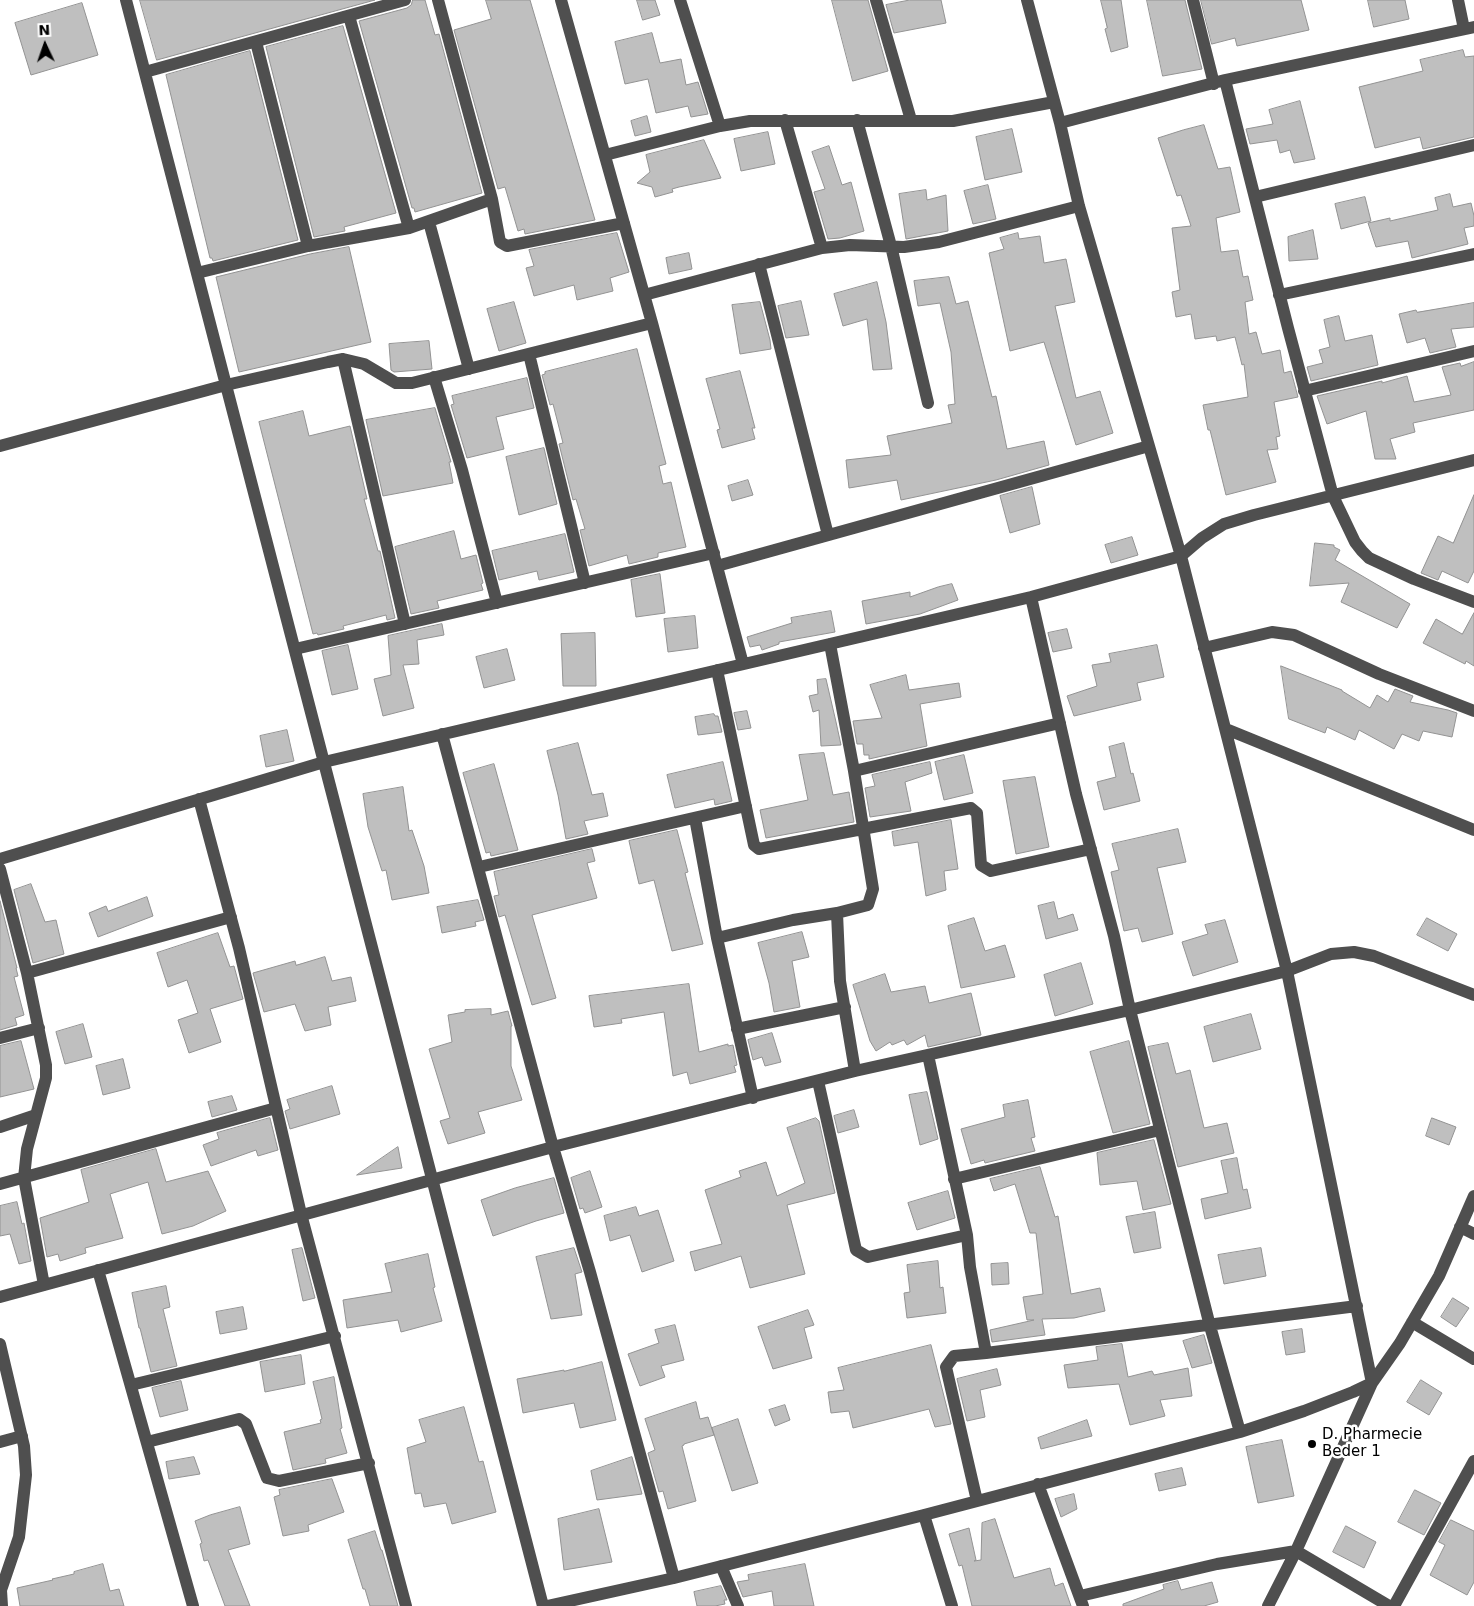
<!DOCTYPE html>
<html>
<head>
<meta charset="utf-8">
<style>
	body { margin:0 }
	#map { position:relative; width:1474px; height:1606px; overflow:hidden; background:#fff; font-family:"DejaVu Sans",sans-serif }
	canvas { display:block }
	.north { position:absolute; left:20px; top:20px; width:50px; height:50px; -webkit-text-stroke:4px #fff; paint-order:stroke; rotate:357deg; font-size:14px; font-weight:700; line-height:20px; text-align:center; color:#000 }
	.north::after { content:''; display:block; margin:auto; width:18px; height:22px; background:#000; clip-path:polygon(50% 0,100% 100%,50% 72%,0 100%) }
</style>
</head>
<body>
<div id="map">
<canvas width="1474" height="1606"></canvas>
<div class="north">N</div>
</div>
<script>
const c = document.querySelector('canvas').getContext('2d');
c.lineJoin = 'round';
function paint(path, color) { c.fillStyle = color; c.fill(path, 'evenodd'); }
function strokePath(path, color, width, dash) { c.strokeStyle = color; c.lineWidth = width; c.lineCap = dash ? 'butt' : 'round'; c.setLineDash(dash || []); c.stroke(path); }
function write(font, color, halo, rows, align = 'center') {
  c.font = font + ' "DejaVu Sans",sans-serif'; c.lineWidth = 5; c.setLineDash([]); c.textBaseline = 'middle'; c.strokeStyle = halo; c.fillStyle = color; for (const [text, x, y, turn = 0] of rows) {
    c.save(); c.translate(x, y); c.rotate((+turn || 0) * Math.PI / 180); c.textAlign = isNaN(turn) ? turn : align; if (halo) c.strokeText(text, 0, 0); c.fillText(text, 0, 0); c.restore();
  }
}
const building = new Path2D(`
	M140 0H375L157 60Z
	M413 0H425L435 35 439 34 482 193 415 212 414 208H412L359 21 407 8 411 5Z
	M486 0H530L595 220 525 234 524 229 518 231 505 187 498 189 454 30 491 19Z
	M637 0H655L660 15 643 20Z
	M832 0H868L888 71 853 81Z
	M910 0H941L946 23 894 33 886 5Z
	M1101 0H1121L1128 47 1111 52 1105 29 1107 28Z
	M1147 0H1185L1202 69 1163 76Z
	M1201 0H1301L1309 30 1237 46 1235 38 1212 44Z
	M1368 0H1405L1409 19 1374 27Z
	M82 3 98 55 31 75 15 23Z
	M343 26 396 213 344 227 345 231 314 237 266 47Z
	M652 33 660 63 681 59 686 85 698 82 708 114 691 117 688 106 656 113 648 79 625 84 615 42Z
	M1463 50 1465 57 1474 56V137L1423 149 1420 137 1375 148 1359 87 1423 71 1420 60Z
	M250 51 298 240 213 261 212 258H210L166 75Z
	M1300 101 1315 159 1294 163 1290 150 1280 153 1277 140 1250 144 1246 129 1273 124 1269 110Z
	M647 116 651 132 635 136 631 121Z
	M1204 125 1218 169 1230 167 1240 212 1216 218 1221 252 1238 250 1243 277 1248 276 1253 300 1245 302 1249 334 1256 332 1262 354 1280 350 1284 373 1291 371 1298 397 1274 402 1280 436 1276 437 1278 449 1267 450 1276 482 1226 495 1210 430H1208L1203 405 1248 397 1244 364 1242 365 1235 337 1217 341 1216 336 1195 339 1191 314 1176 317 1172 292 1180 290 1172 228 1191 226 1181 195 1177 196 1158 138 1183 130Z
	M1012 129 1022 172 985 180 976 137Z
	M768 132 775 164 741 171 734 139Z
	M704 140 721 178 679 187 672 189 673 192 655 197 652 187 637 183 650 172 646 155Z
	M829 146 842 185 851 182 864 231 840 238 828 239 814 192 825 189 812 152Z
	M988 185 996 219 973 224 964 191Z
	M926 190 927 200 946 195 948 231 906 239 899 194Z
	M1450 194 1453 207 1471 203 1474 216V226L1464 228 1468 244 1412 258 1408 241 1376 247 1368 223 1390 218V221L1438 210 1435 198Z
	M1365 197 1371 221 1341 229 1335 204Z
	M1313 230 1318 259 1289 261 1288 237Z
	M617 233 629 272 610 278 613 291 577 300 574 285 534 296 526 268 534 266 529 250Z
	M1018 233 1019 239 1040 236 1044 263 1066 259 1075 302 1055 306 1076 398 1100 391 1113 433 1076 445 1044 342 1010 351 989 253 1004 249 1000 238Z
	M349 247 371 342 239 372 216 277 310 254Z
	M689 253 692 269 669 274 666 258Z
	M949 277 956 304 968 301 992 397 996 396 1007 449 1044 441 1049 465 996 480 901 500 897 480 849 488 846 460 891 455 887 436 952 423 948 405 955 404 951 352 940 303 918 306 914 281Z
	M877 282 886 322 892 369 873 370 867 319 843 326 834 294Z
	M801 301 809 335 786 338 778 306Z
	M514 302 526 343 499 351 487 309Z
	M760 302 770 340 771 349 740 354 732 305Z
	M1474 303V327L1451 329 1456 347 1430 353 1425 338 1407 343 1399 314 1416 310 1417 312Z
	M1339 316 1345 341 1372 335 1378 365 1311 381 1307 367 1323 363 1319 350 1330 347 1324 320Z
	M429 341 432 369 394 372 391 370 389 344Z
	M637 349 666 464 659 466 663 484 671 482 686 547 658 553V557L629 564 627 555 589 566 580 530 585 529 576 499 573 500 559 444 563 443 553 404 550 405 542 375 545 374V372Z
	M1474 362V410L1413 423 1415 432 1390 439 1396 459H1375L1366 411 1327 424 1317 396 1382 381V383L1407 376 1414 402 1451 395 1442 367 1460 363 1461 366Z
	M740 371 755 428H752L755 439 722 448 717 430 720 429 706 379Z
	M527 378 534 408 496 417 504 449 467 458 451 405 454 404 452 396Z
	M435 408 451 462H449L453 483 383 496 366 420Z
	M303 411 309 436 350 426 367 499H364L378 551H380L395 618 387 620 386 615 343 626 344 629 318 635 317 633 313 634 259 422Z
	M544 448 557 504 519 515 506 457Z
	M748 480 753 495 732 501 728 486Z
	M1032 487 1040 524 1010 533 1000 496Z
	M1474 495V571L1468 583 1442 571 1438 580 1421 573 1438 536 1453 543Z
	M454 531 461 559 476 555 483 583 481 584 483 590 437 601 439 608 411 614 395 547Z
	M565 534 574 572 539 580 537 571 499 580 492 551Z
	M1132 537 1138 555 1111 563 1105 545Z
	M1315 543 1334 545V547L1340 550 1335 560 1410 604 1397 628 1341 602 1349 583 1310 586Z
	M660 574 665 613 636 617 631 580Z
	M952 584 958 600 920 614 866 624 862 601 910 592V597L938 587Z
	M831 611 835 632 779 642V644L762 650 760 645 750 647 747 637 792 623 791 618Z
	M1474 613V666L1466 661 1465 664 1423 643 1436 619 1462 634Z
	M695 616 698 648 668 652 664 619Z
	M442 624 444 635 417 640 419 664 403 665 414 708 383 716 374 679 391 675 388 636Z
	M1067 629 1072 648 1053 652 1048 633Z
	M595 633 596 686H563L561 634Z
	M348 645 358 689 332 695 322 651Z
	M1157 645 1164 677 1137 683 1141 700 1074 716 1067 696 1097 686 1092 665 1111 662 1109 654Z
	M507 649 515 680 484 688 476 657Z
	M1281 666 1342 690V691L1370 708 1377 695 1388 702 1395 689 1413 696 1410 702 1448 710 1457 713 1452 737 1423 731 1419 741 1402 734 1394 749 1359 730 1355 740 1327 727 1325 733 1289 719Z
	M906 675 909 690 959 683 961 697 920 704 927 746 869 759V755H864L863 744H857L853 721 882 718 870 685Z
	M826 679 836 722 841 745 821 746 819 710 813 712 809 696 818 694 817 680Z
	M747 711 751 728 738 730 734 713Z
	M714 714 715 716H718L722 732 698 735 695 717Z
	M287 730 294 761 266 767 260 736Z
	M578 743 592 795 603 793 608 816 584 821 588 834 566 839 558 795 547 751Z
	M1124 743 1131 774 1133 773 1140 801 1104 810 1097 782 1116 777 1109 747Z
	M824 753 833 795 849 792 854 822 766 838 760 810 808 800 799 755Z
	M964 755 973 793 944 800 935 762Z
	M723 762 732 801 715 805 714 799 675 808 667 775Z
	M930 762 932 773 905 782 911 811 870 817 865 788 875 786 872 775Z
	M494 764 518 850 491 856 490 852 486 853 463 773Z
	M1035 777 1049 847 1016 854 1003 781Z
	M403 787 409 831 412 830 424 866 429 893 392 900 386 870 382 871 368 827 363 794Z
	M951 820 958 869 944 871 946 890 926 896 918 842 894 846 892 832Z
	M1178 829 1186 862 1157 868 1173 934 1142 942 1138 928 1124 931 1111 872 1119 870 1112 844Z
	M677 830 688 872 685 873 703 944 672 951 654 880 639 884 629 841Z
	M592 849 595 861 587 863 597 898 532 915 556 998 532 1005 505 915 499 917 494 896 499 895 494 872Z
	M31 884 45 922 56 920 64 954 33 963 14 890Z
	M147 897 153 916 98 937 89 913 106 906 108 911Z
	M478 900 484 920 475 922 476 926 442 933 437 907Z
	M0 901 17 968H16L18 976 14 977 24 1015 15 1018 17 1025 0 1030Z
	M1054 902 1058 919 1073 914 1078 930 1046 939 1038 906Z
	M974 918 985 951 1005 945 1015 977 961 988 948 926Z
	M1427 918 1457 934 1448 951 1417 935Z
	M1225 920 1238 962 1193 976 1182 942 1208 934 1205 925Z
	M802 932 809 957 792 961 800 1007 774 1012 769 983 758 943Z
	M218 933 230 967 234 966 243 999 210 1009 221 1042 189 1053 178 1020 198 1013 187 980 168 987 157 953Z
	M325 957 332 981 351 977 356 1001 328 1007 331 1025 305 1031 295 1004 264 1012 253 973 295 961 296 965Z
	M1081 963 1093 1004 1055 1016 1044 975Z
	M885 974 891 992 925 986 929 1003 971 993 981 1035 928 1047 925 1035 907 1045 904 1040 892 1045 890 1042 876 1051 870 1041 853 985Z
	M689 984 699 1052 728 1044V1046L733 1045 737 1065 734 1066 736 1072 690 1084 687 1072 673 1076 664 1012 621 1019 622 1023 594 1027 589 996Z
	M491 1009V1015L508 1011 512 1026H511V1066L522 1100 478 1112 485 1133 448 1144 440 1121 450 1118 429 1049 452 1042 448 1015 465 1012V1010Z
	M1251 1014 1261 1049 1213 1062 1204 1027Z
	M83 1024 92 1057 65 1064 56 1032Z
	M772 1033 781 1062 765 1066 762 1057 753 1060 748 1040Z
	M21 1041 34 1089 0 1097V1046Z
	M1129 1041 1150 1124 1113 1133 1090 1052Z
	M1168 1043 1176 1074 1190 1070 1204 1128 1227 1123 1234 1153 1178 1167 1148 1047Z
	M123 1059 130 1088 103 1095 96 1066Z
	M332 1086 340 1114 290 1129 285 1111 290 1109 287 1100Z
	M927 1092 938 1139 920 1145 909 1095Z
	M232 1096 237 1110 212 1117 208 1102Z
	M1028 1100 1035 1137 1031 1138 1035 1151 985 1163 984 1160 971 1164 961 1129 1005 1117 1003 1105Z
	M854 1110 859 1127 838 1133 834 1116Z
	M270 1118 278 1150 258 1156 256 1150 211 1166 203 1145 219 1139 217 1133Z
	M816 1118 819 1121 835 1193 787 1205 805 1274 750 1288 741 1256 695 1271 690 1252 722 1244 705 1190 741 1177 739 1171 766 1162 777 1196 805 1183 787 1128Z
	M1432 1118 1456 1127 1449 1145 1426 1136Z
	M1154 1140 1171 1204 1143 1210 1137 1181 1100 1185 1097 1153Z
	M398 1147 402 1168 357 1175Z
	M156 1149 166 1182 208 1171 226 1211 193 1226 162 1234 148 1182 110 1194 123 1238 85 1248 86 1253 60 1261 58 1254 47 1257 40 1218 89 1202 81 1170Z
	M1237 1158 1243 1190 1247 1189 1251 1208 1205 1219 1201 1199 1228 1193 1221 1161Z
	M1040 1167 1055 1217 1058 1216 1071 1294 1100 1288 1105 1311 1074 1318 1042 1319 1045 1335 992 1342 990 1330 1034 1320H1027L1023 1297 1043 1294 1036 1233H1030L1015 1184 994 1191 990 1179Z
	M590 1171 602 1207 585 1213 583 1208 580 1209 571 1178Z
	M554 1178 564 1213 536 1221 493 1236 481 1200 515 1188Z
	M948 1191 955 1218 917 1230 908 1203Z
	M17 1202 22 1224 24 1223 31 1261 19 1264 10 1234 0 1236V1206Z
	M636 1207 639 1216 658 1210 674 1261 642 1272 630 1235 610 1241 604 1216Z
	M1155 1212 1161 1248 1134 1253 1126 1217Z
	M302 1248 315 1298 303 1301 292 1250Z
	M574 1248 582 1272 575 1274 582 1315 551 1319 536 1257Z
	M1261 1248 1266 1276 1224 1284 1218 1255Z
	M428 1254 435 1287 433 1288 442 1321 401 1332 398 1320 347 1328 343 1300 392 1292 385 1264Z
	M938 1261 940 1288 943 1287 946 1313 907 1318 904 1293 910 1292 907 1265Z
	M1008 1263 1009 1284 992 1285 991 1264Z
	M166 1286 170 1307 163 1309 177 1366 151 1372 140 1328H139L132 1293Z
	M1453 1298 1469 1308 1456 1327 1441 1317Z
	M243 1307 247 1329 220 1334 216 1312Z
	M808 1310 814 1325 804 1328 812 1358 773 1369 758 1327Z
	M675 1325 684 1360 661 1366 665 1377 640 1386 628 1354 659 1343 655 1330Z
	M1302 1329 1305 1352 1286 1355 1282 1332Z
	M1204 1335 1212 1363 1192 1368 1183 1341Z
	M1122 1344 1128 1377 1152 1371 1154 1375 1188 1368 1192 1396 1160 1400 1165 1416 1130 1425 1119 1384 1068 1388 1064 1365 1098 1360 1096 1347Z
	M931 1345 951 1424 935 1427 929 1409 853 1428 849 1411 831 1413 828 1392 844 1390 838 1368Z
	M301 1355 305 1384 265 1392 260 1362Z
	M602 1362 616 1420 580 1428 574 1403 523 1413 517 1379 564 1370V1371Z
	M997 1369 1001 1385 980 1390 985 1417 967 1421 957 1379Z
	M334 1377 342 1428 340 1429 347 1453 325 1459 326 1463 293 1470 284 1432 321 1423 320 1420 322 1419 313 1382Z
	M1421 1380 1442 1393 1429 1415 1407 1402Z
	M181 1381 188 1410 160 1417 152 1388Z
	M696 1402 700 1419 708 1417 714 1435 684 1444V1445L682 1446 696 1501 668 1509 663 1491 659 1492 648 1453 655 1450 645 1419Z
	M785 1405 790 1420 775 1426 769 1410Z
	M464 1407 479 1462 483 1461 496 1512 452 1524 446 1503 424 1507 421 1493 415 1494 407 1448 426 1442 419 1420Z
	M738 1419 758 1483 732 1491 712 1428Z
	M1087 1420 1092 1436 1041 1449 1038 1438Z
	M1282 1440 1294 1496 1258 1503 1246 1447Z
	M194 1457 200 1474 169 1479 166 1462Z
	M632 1457 642 1494 597 1500 591 1471Z
	M1182 1468 1186 1485 1159 1491 1155 1474Z
	M332 1479 344 1512 308 1525 309 1531 283 1536 274 1497 280 1495 279 1490Z
	M1415 1490 1441 1503 1424 1535 1398 1522Z
	M1074 1494 1077 1509 1061 1517 1055 1499Z
	M240 1507 250 1544 228 1550 250 1606H225L208 1560 204 1561 200 1544 202 1543 195 1521 210 1515Z
	M599 1509 612 1562 564 1570 558 1519Z
	M995 1519 1014 1578 1050 1568 1055 1586 1063 1583 1071 1606H972L962 1565 959 1566 949 1534 969 1528 976 1560 974 1561 981 1560 982 1523Z
	M1451 1520 1474 1531V1582L1467 1595 1430 1575 1445 1545 1439 1542Z
	M1346 1526 1376 1542 1364 1568 1333 1552Z
	M375 1531 381 1550H382L398 1606H370L365 1589H363L348 1540Z
	M103 1564 110 1591 119 1589 124 1606H20L17 1588 53 1580 52 1579 74 1574V1572Z
	M805 1564 814 1606H774L772 1591 743 1597 737 1582 749 1580 748 1575Z
	M1178 1581 1181 1590 1212 1582 1218 1602 1204 1606H1123V1604L1164 1589 1163 1585Z
	M721 1586 727 1600H724L725 1604 715 1606H697L694 1592Z`);
const minor = new Path2D(`
	M126 0 543 1606
	M438 0 492 199
	M561 0 652 323 743 664
	M680 0 720 126
	M876 0 911 120
	M1027 0 1060 123 1079 206 1181 556 1287 971 1372 1383 1296 1551 1268 1606
	M1193 0 1214 84
	M1458 0 1464 29
	M349 16 409 228
	M256 42 308 246
	M145 72 405 0
	M1225 80 1288 328 1333 496 1355 542 1362 551 1369 558 1414 579 1474 602
	M785 120 822 248
	M857 120 891 246 928 403
	M1060 123 1225 80 1474 27
	M605 155 720 126 750 121H953L1054 102
	M1255 197 1474 145
	M429 222 469 369
	M759 264 828 535
	M197 273 308 246 409 228 492 199 500 242 507 246 624 223
	M644 295 822 248 850 245 904 247 939 242 1079 206
	M1279 295 1474 254
	M529 354 585 583
	M343 359 405 624
	M434 377 462 470 497 603
	M1304 391 1474 351
	M0 446 226 385 328 362 343 359 364 364 396 383H412L652 323
	M717 566 1149 446
	M1031 597 1076 794 1114 936 1130 1010 1210 1326 1240 1432
	M830 644 854 771 873 889 868 905 837 913
	M1204 648 1272 632 1294 635 1379 674 1474 711
	M295 649 714 553
	M717 670 754 845 759 849 971 808 977 813 981 865 991 871 1091 849
	M1226 729 1474 830
	M442 734 553 1147 590 1272 674 1578
	M854 771 1060 723
	M199 799 239 948 301 1214 406 1606
	M695 818 717 938 753 1098
	M0 859 324 762 1031 597 1181 556 1202 538 1224 524 1254 515 1474 460
	M479 867 746 806
	M0 869 27 973 46 1065V1078L27 1149 24 1178 44 1285
	M717 938 793 920 837 913 840 981 855 1071
	M27 973 231 917
	M737 1029 845 1007
	M0 1038 39 1028
	M928 1055 967 1235
	M818 1081 856 1250 868 1257 967 1235 970 1267 986 1353 954 1356 946 1367 977 1501
	M0 1127 36 1115
	M954 1179 1160 1130
	M0 1184 276 1108
	M1460 1227 1474 1234
	M98 1270 193 1606
	M0 1297 553 1147 855 1071 1130 1010 1287 971 1331 954 1354 952 1374 956 1474 995
	M1412 1322 1474 1359
	M0 1344 24 1446 26 1475 19 1537 1 1590 2 1606
	M986 1353 1357 1306
	M131 1385 335 1336
	M0 1442 22 1436
	M147 1442 239 1419 246 1424 267 1478 279 1481 369 1463
	M1038 1484 1083 1606
	M924 1515 952 1606
	M721 1566 738 1606
	M1080 1596 1217 1564 1296 1551 1389 1606
	M547 1606 674 1578 924 1515 1240 1432 1304 1411 1353 1392 1372 1383 1400 1343 1439 1276 1474 1196
	M1394 1606 1474 1461`);
const markers = [
	[1312,1444,5,"#000"]
];
const poiNames = [
	["D. Pharmecie",1322,1435],
	["Beder 1",1322,1452]
];
paint(building, '#bfbfbf');
strokePath(building, '#939393', 1);
strokePath(minor, '#4f4f4f', 12);
for (const [x, y, r, color] of markers) { const dot = new Path2D(); dot.arc(x, y, r, 0, 2 * Math.PI); c.fillStyle = color; c.fill(dot); strokePath(dot, '#fff', 2); }
write('15px', '#000', '#fff', poiNames, 'left');
</script>
</body>
</html>
